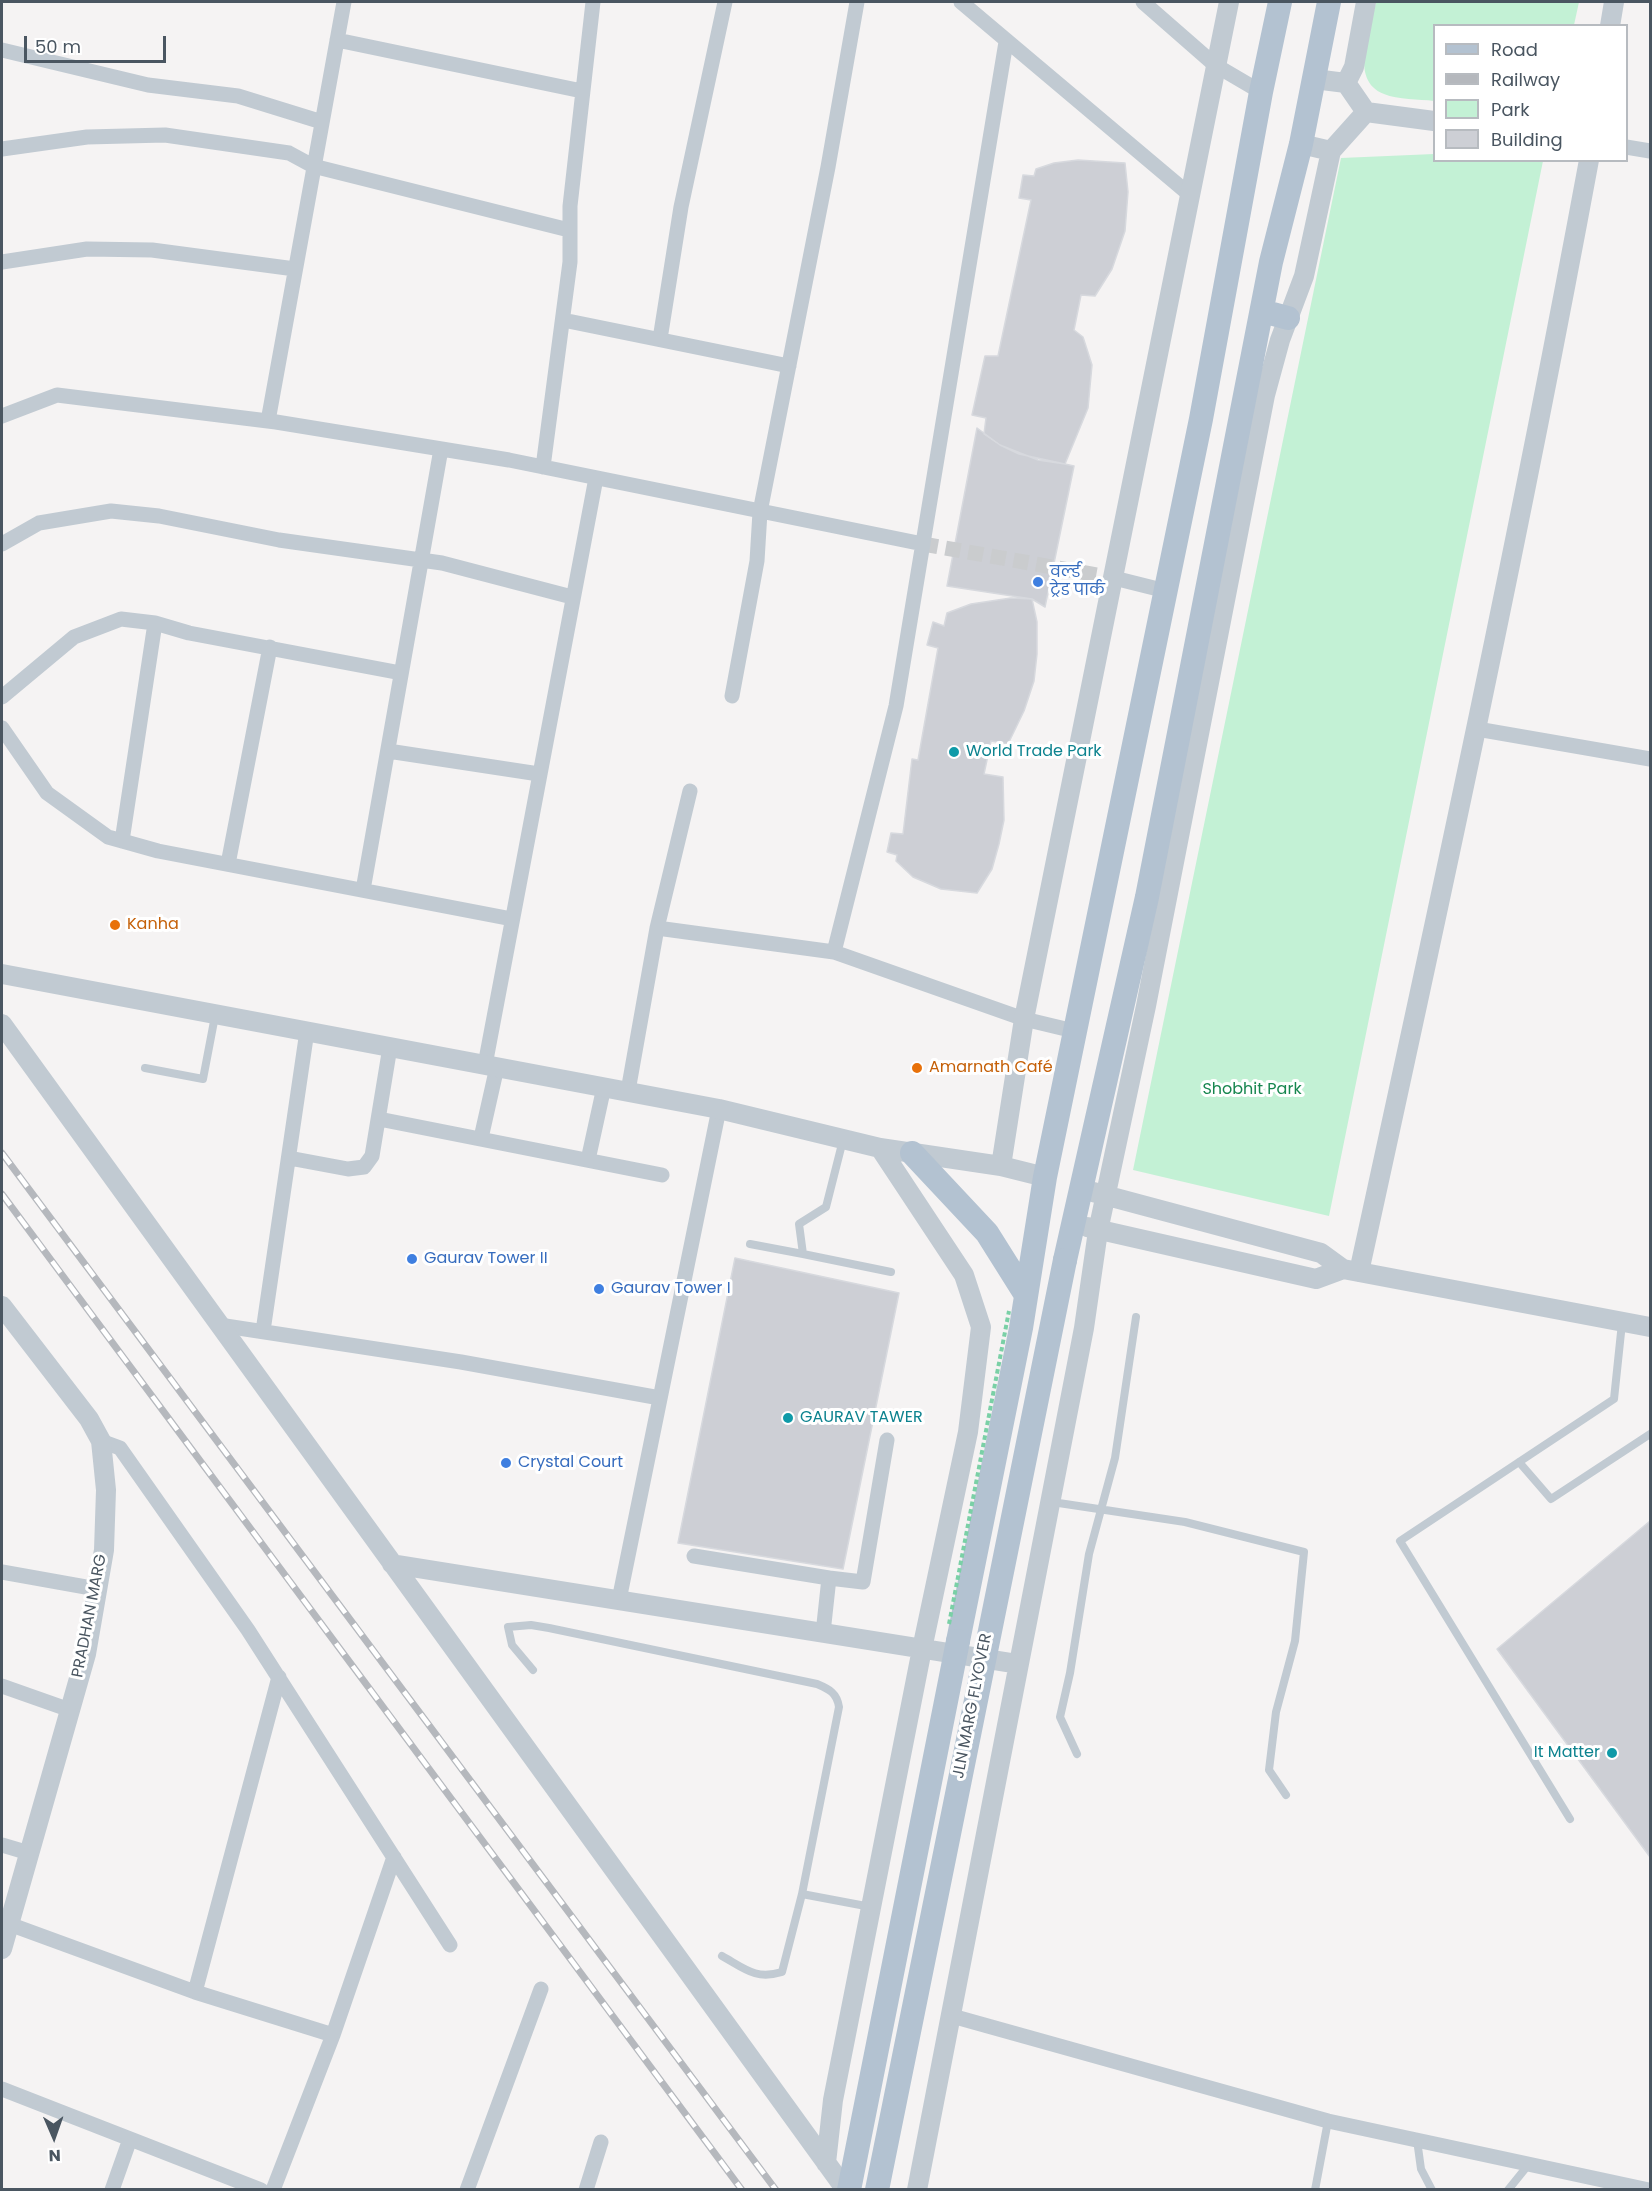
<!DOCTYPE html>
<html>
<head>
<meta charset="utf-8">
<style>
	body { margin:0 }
	#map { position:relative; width:1652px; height:2191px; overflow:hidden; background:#f5f3f3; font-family:Poppins,sans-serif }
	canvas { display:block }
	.frame { position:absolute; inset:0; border:3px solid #4a5661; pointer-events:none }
	.legend { position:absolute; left:1433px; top:24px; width:195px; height:138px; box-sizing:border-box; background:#fff; border:2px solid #b7bbc0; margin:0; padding:8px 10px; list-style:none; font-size:18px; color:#4a5661 }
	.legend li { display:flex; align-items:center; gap:12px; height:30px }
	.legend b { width:30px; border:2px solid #b7bbc0 }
	.north { position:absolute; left:24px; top:2107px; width:60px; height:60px; -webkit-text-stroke:4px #fff; paint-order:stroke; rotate:178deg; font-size:16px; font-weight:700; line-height:24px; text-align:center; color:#4a5661 }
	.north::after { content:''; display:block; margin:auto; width:21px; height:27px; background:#4a5661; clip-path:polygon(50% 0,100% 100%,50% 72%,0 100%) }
	.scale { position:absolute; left:24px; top:36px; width:142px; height:27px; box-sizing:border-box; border:3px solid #4a5661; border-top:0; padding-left:8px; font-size:18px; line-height:21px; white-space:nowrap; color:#4a5661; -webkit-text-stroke:4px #fff; paint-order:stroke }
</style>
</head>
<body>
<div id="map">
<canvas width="1652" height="2191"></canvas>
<div class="frame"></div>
<ul class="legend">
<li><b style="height:8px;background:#b3c2d1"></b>Road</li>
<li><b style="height:8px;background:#b5b8bd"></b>Railway</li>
<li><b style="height:16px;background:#c3f1d5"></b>Park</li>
<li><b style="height:16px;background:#cdcfd5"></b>Building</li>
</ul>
<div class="north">N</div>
<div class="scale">50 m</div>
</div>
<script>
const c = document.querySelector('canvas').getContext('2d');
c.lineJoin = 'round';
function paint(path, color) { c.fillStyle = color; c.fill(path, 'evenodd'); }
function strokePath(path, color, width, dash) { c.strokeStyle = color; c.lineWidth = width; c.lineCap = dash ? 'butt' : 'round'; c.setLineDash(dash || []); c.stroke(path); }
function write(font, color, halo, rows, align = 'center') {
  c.font = font + ' Poppins,"Noto Sans Devanagari",sans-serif'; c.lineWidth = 6; c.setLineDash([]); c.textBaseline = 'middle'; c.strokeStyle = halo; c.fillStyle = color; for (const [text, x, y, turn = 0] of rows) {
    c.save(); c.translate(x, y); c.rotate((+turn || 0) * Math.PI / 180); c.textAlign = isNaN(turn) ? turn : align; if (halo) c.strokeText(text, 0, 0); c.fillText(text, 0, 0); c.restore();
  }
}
const green = new Path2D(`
	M1376 2H1579L1574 25 1434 26V101C1419 99 1398 100 1384 94 1348 80 1371 28 1376 2Z
	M1434 154V160L1543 161 1329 1216 1133 1170 1341 158Z`);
const building = new Path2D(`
	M1078 160 1125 163 1128 192 1125 231 1112 269 1095 296 1081 295 1074 330 1083 337 1092 365 1088 408 1065 464 1038 460 1000 445 984 434 986 418 972 415 985 356H998L1031 200 1019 198 1023 175 1034 176 1036 169 1054 163Z
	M977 428 1000 445 1019 454 1074 466 1045 607 1032 599 947 586Z
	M1011 598 1032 599 1037 622V654L1034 681 1024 711 1008 744 991 741 984 774 1003 777 1004 820 999 844 992 869 977 893 941 889 913 877 896 861 897 855 887 852 891 833 903 834 912 759 918 760 938 648 927 645 933 622 944 626 947 613 971 604Z
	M735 1258 899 1293 843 1569 678 1543Z
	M1650 1521V1857L1497 1649Z`);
const minorTunnel = new Path2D(`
	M923 544 1114 578`);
const service = new Path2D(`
	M145 1068 203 1079 215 1016
	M843 1140 826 1207 799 1224 803 1254 891 1272
	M750 1244 803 1254
	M1519 1462 1551 1499 1650 1434
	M1052 1502 1185 1522 1304 1552 1295 1641 1276 1712 1269 1770 1286 1795
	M533 1670 512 1645 508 1627 531 1625 549 1628 817 1684C829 1689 837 1693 839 1707L802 1894
	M1077 1754 1060 1717 1070 1673 1089 1554 1115 1458 1136 1317
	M1570 1819 1400 1541 1614 1399 1622 1323
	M722 1956C745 1969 756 1980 782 1972L802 1894 871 1907
	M1417 2140 1421 2169 1432 2190
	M1315 2190 1328 2121
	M1508 2190 1529 2164`);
const minor = new Path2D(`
	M961 2 1190 195
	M1143 2 1215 65 1261 92
	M337 40 582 91
	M2 50 148 85 238 96 322 122
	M1626 147 1650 151
	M2 149 87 137 165 135 289 153 313 166 569 230
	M2 262 87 249 152 250 295 269
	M563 320 789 366
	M660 339 681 207 725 2
	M2 416 57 395 276 422 509 460 923 544
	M268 421 344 2
	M543 467 570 262V206L593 2
	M2 544 39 523 111 511 159 516 279 540 442 563 572 597
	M1114 578 1166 591
	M732 696 757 561 760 512 828 167 857 2
	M2 697 74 637 121 619 155 623 189 633 401 673
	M2 728 47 793 108 837 158 851 512 919
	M1477 729 1650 759
	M388 751 539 774
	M122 841 155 623
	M228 864 270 647
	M363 890 441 449
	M657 928 834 952 896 706 1006 42
	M834 952 1024 1019 1074 1031
	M485 1065 596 478
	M628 1091 657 928 690 791
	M379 1119 662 1175
	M481 1138 497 1067
	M289 1158 348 1169 364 1167 372 1156 390 1047
	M588 1160 604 1087
	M219 1325 461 1362 660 1398
	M263 1331 307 1031
	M101 1441 120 1448 248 1630 450 1945
	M694 1556 829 1578
	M2 1572 97 1589
	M619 1600 719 1109
	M823 1633 829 1578 863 1582 887 1440
	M2 1686 70 1710
	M2 1845 29 1853
	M9 1924 195 1992 333 2035 394 1857
	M195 1992 279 1677
	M952 2016 1328 2121 1649 2190
	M2 2089 261 2190
	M112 2190 130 2139
	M273 2190 333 2035
	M467 2190 541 1989
	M586 2190 601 2142`);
const tertiary = new Path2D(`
	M1610 26 1614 2
	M1314 79 1346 83 1366 112 1434 121
	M1346 83 1354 67 1366 2
	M1301 144 1331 151 1366 112
	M2 974 719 1109 880 1148 1001 1166 1045 1177
	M2 1024 846 2190
	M1001 1166 1024 1019 1229 2
	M1093 1192 1321 1253 1343 1269 1650 1327
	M1087 1227 1316 1279 1343 1269
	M1359 1272C1440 902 1520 533 1589 160
	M2 1306 89 1419 101 1441 106 1490 104 1550 86 1654 2 1949
	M392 1564 1018 1664
	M826 2163 833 2100 922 1649 968 1432 981 1327 964 1275 880 1148
	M917 2190 1084 1328 1098 1231 1146 1006 1265 395 1280 340 1304 276 1331 151`);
const primary = new Path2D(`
	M1262 311 1288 318
	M912 1153 987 1233 1026 1295
	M1065 1260 1147 897 1271 262 1301 144 1329 2
	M958 1641 1021 1328 1045 1177 1201 419 1261 92 1280 2`);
const rail = new Path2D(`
	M2 1153 776 2190
	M2 1194 742 2190`);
const pathBridge = new Path2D(`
	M949 1624 1009 1311`);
const primaryBridge = new Path2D(`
	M849 2190 958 1641
	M877 2190 1065 1260`);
const markers = [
	[1038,582,6,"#3f7fe0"],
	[954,752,6,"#0f9aa8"],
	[115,925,6,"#e8710a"],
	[917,1068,6,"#e8710a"],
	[412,1259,6,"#3f7fe0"],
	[599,1289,6,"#3f7fe0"],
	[788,1418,6,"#0f9aa8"],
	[506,1463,6,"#3f7fe0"],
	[1612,1753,6,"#0f9aa8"]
];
const shopNames = [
	["वर्ल्ड",1050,573],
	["ट्रेड पार्क",1050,591],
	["Gaurav Tower II",424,1259],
	["Gaurav Tower I",611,1289],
	["Crystal Court",518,1463]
];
const cultureNames = [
	["World Trade Park",966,752],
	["GAURAV TAWER",800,1418],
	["It Matter",1600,1753,"right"]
];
const foodNames = [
	["Kanha",127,925],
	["Amarnath Café",929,1068]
];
const parkNames = [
	["Shobhit Park",1252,1090]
];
const streetNames = [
	["PRADHAN MARG",90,1616,-79],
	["JLN MARG FLYOVER",973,1706,-79]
];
paint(green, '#c3f1d5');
paint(building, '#cdcfd5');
strokePath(building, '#d7d9de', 1.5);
strokePath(minorTunnel, '#caccce', 15, [15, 8]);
strokePath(service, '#c1cad2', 8);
strokePath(minor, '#c1cad2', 15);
strokePath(tertiary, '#c1cad2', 20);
strokePath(primary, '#b3c2d1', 24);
strokePath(rail, '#b5b8bd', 7);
strokePath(rail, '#fff', 4.5, [14]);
strokePath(pathBridge, '#7ad0a6', 4, [4.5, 3]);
strokePath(primaryBridge, '#b3c2d1', 24);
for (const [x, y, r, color] of markers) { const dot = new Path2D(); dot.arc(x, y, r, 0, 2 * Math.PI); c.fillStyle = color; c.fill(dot); strokePath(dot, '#fff', 2); }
write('16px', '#366cbe', '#fff', shopNames, 'left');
write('16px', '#0d838f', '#fff', cultureNames, 'left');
write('16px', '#c56008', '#fff', foodNames, 'left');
write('16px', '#17864f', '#fff', parkNames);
write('16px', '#4a5661', '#fff', streetNames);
</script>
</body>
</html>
